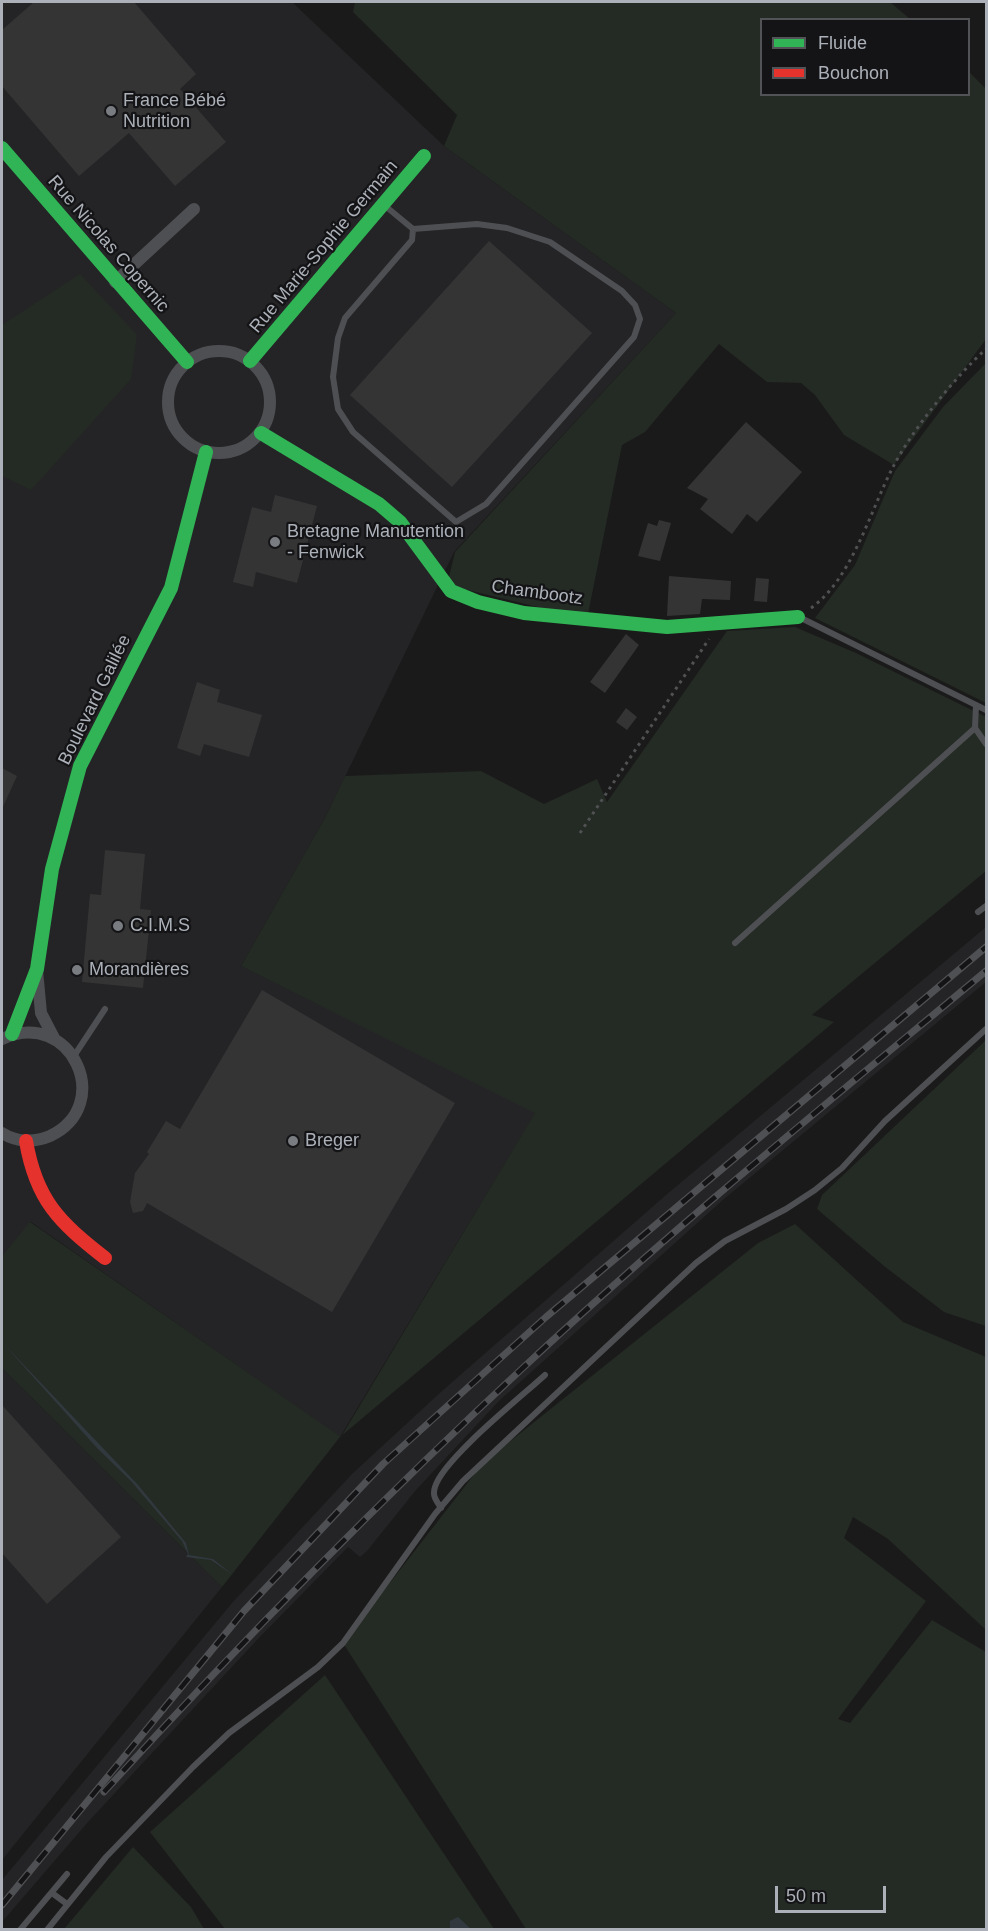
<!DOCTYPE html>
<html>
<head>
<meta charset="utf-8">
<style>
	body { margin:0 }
	#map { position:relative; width:988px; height:1931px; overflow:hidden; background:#1a1a1a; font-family:Helvetica,sans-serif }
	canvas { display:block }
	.frame { position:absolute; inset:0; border:3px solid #acb1b9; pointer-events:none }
	.legend { position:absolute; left:760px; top:18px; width:210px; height:78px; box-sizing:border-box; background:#141416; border:2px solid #515357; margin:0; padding:8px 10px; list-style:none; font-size:18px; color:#acb1b9 }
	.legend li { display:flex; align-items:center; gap:12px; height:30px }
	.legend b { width:30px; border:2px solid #515357 }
	.scale { position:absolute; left:775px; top:1886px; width:111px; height:27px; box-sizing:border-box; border:3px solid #acb1b9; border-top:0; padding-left:8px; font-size:18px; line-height:21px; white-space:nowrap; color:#acb1b9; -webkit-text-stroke:4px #141416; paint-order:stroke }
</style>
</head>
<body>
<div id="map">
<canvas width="988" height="1931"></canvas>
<div class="frame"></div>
<ul class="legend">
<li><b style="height:8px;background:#30b455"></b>Fluide</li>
<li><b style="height:8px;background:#e5322d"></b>Bouchon</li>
</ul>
<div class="scale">50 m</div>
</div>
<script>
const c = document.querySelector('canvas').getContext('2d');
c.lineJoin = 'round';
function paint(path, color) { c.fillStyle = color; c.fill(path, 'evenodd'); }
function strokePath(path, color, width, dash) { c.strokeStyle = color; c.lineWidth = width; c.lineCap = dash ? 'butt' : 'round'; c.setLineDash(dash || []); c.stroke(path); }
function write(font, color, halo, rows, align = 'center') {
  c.font = font + ' Helvetica,sans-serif'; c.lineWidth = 4.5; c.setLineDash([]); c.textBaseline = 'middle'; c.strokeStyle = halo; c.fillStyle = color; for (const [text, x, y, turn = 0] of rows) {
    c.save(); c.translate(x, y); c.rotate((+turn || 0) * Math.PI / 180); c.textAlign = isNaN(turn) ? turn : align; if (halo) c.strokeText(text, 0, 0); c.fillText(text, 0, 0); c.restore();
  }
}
const built = new Path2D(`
	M2 2H292L444 146 676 313 454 552 326 816 241 966 536 1112 340 1437 31 1222 2 1256Z
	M986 927V982L724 1199 499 1401 416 1490 367 1551 360 1557 348 1547 256 1641 88 1822 2 1922V1880L232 1603 352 1474 442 1391 666 1195Z
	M2 1368 222 1587 2 1860Z`);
const green = new Path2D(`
	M355 2H890L910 19 762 20V94H968L969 72 986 89V339L894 465 844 435 815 395 801 383 767 382 719 344 645 432 622 445 587 619 447 585 455 552 676 313 444 146 457 115 353 12Z
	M80 274 137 335 131 379 31 490 2 476V325Z
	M986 363V703L815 618 855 565 895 471 943 407Z
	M795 627 856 653 986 717V871L812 1015 834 1022 340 1437 222 1587 2 1368V1256L30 1222 341 1437 535 1113 241 966 326 816 345 776 481 771 544 804 597 779 607 802 727 631Z
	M986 1040V1326L944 1312 884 1266 817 1209 822 1195Z
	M795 1224 903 1322 986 1357V1630L888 1539 853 1517 844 1538 926 1601 838 1719 850 1723 932 1620 986 1652V1929H526L343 1643 483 1463 758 1243Z
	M325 1675 494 1929H225L150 1832Z
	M133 1847 191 1907 204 1929H64Z`);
const water = new Path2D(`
	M2 1342 138 1485 186 1543 189 1555 213 1559 233 1575 211 1560 186 1557 188 1554 182 1541 131 1481 97 1448Z
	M458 1917 471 1929H450V1921Z`);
const building = new Path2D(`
	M34 2H134L196 74 180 89 226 142 175 186 129 133 79 176 2 86V30Z
	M489 241 592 333 452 487 350 395Z
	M746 422 802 472 757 522 747 514 732 534 700 509 708 499 687 488Z
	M275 495 317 506 297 583 256 572 253 587 233 582 252 507 271 512Z
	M659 520 671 523 660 561 638 556 648 523 657 526Z
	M669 576 731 581 730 600 702 599 700 614 667 616Z
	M756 578 769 579 767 602 754 601Z
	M626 634 639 645 605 693 590 682Z
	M197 682 220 690 217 702 262 715 249 757 204 744 200 756 177 748Z
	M626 708 637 717 627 730 616 722Z
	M2 768 17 776 2 809Z
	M105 850 145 854 140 909 151 910 143 988 82 982 90 894 101 895Z
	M262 990 455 1103 332 1312 147 1203 143 1211 133 1213 130 1202 135 1173 149 1154 147 1152 166 1121 180 1129Z
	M2 1405 121 1537 47 1604 2 1553Z`);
const path = new Path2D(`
	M811 608C852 579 870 511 893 467 912 430 955 377 986 349
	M580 833 709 639`);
const lane = new Path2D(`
	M384 205 413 229 477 224 507 228 550 242 622 291 635 305 640 319 634 337 486 504 456 522 353 432 338 409 333 377 338 338 345 318 412 240 413 229
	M799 617 986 710
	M975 728 986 744
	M978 912 986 906
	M735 943 975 728 976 705
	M74 1056 105 1009
	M441 1508C436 1500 432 1496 435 1487 443 1459 521 1397 545 1375
	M52 1893 67 1904
	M20 1930 67 1874
	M47 1930 106 1857 193 1767 229 1733 318 1667 343 1643 435 1514 463 1481 696 1263 725 1241 786 1209 815 1190 842 1168 885 1121 986 1029`);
const street = new Path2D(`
	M115 282 194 209
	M168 402a51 51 0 1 1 102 0a51 51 0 1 1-102 0Z
	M37 970 41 1013 54 1038
	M2 1039C71 1007 116 1105 50 1136 34 1143 16 1142 2 1133`);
const fast = new Path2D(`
	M2 148 187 362
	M250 361 424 156
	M261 433 379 504 400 522 451 591 478 602 524 613 667 627 798 617
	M12 1034 37 969 52 869 80 766 171 588 206 452`);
const jam = new Path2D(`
	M26 1141C36 1200 59 1222 105 1258`);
const rail = new Path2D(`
	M104 1792C239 1644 379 1501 526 1365 674 1227 831 1100 986 971
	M2 1905 244 1611 383 1464 546 1317 986 947`);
const markers = [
	[111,111,6,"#797c81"],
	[275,542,6,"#797c81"],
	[118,926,6,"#797c81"],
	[77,970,6,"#797c81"],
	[293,1141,6,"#797c81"]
];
const poiNames = [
	["France Bébé",123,101],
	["Nutrition",123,122],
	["Bretagne Manutention",287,532],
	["- Fenwick",287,553],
	["C.I.M.S",130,926],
	["Morandières",89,970],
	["Breger",305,1141]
];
const streetNames = [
	["Rue Nicolas Copernic",108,244,49],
	["Rue Marie-Sophie Germain",324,247,-50],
	["Chambootz",537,593,8],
	["Boulevard Galilée",95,700,-64]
];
paint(built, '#242426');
paint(green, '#242a24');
paint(water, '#31393f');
paint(building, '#343435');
strokePath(path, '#505153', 3, [3, 4.5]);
strokePath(lane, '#4e4f52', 6);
strokePath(street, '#4e4f52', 12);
strokePath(fast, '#30b455', 14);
strokePath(jam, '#e5322d', 14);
strokePath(rail, '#4f5053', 7);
strokePath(rail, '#141416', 4.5, [14]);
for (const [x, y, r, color] of markers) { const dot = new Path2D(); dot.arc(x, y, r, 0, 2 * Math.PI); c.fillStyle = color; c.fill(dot); strokePath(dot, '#141416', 2); }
write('18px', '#acb1b9', '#141416', poiNames, 'left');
write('18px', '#acb1b9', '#141416', streetNames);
</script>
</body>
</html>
